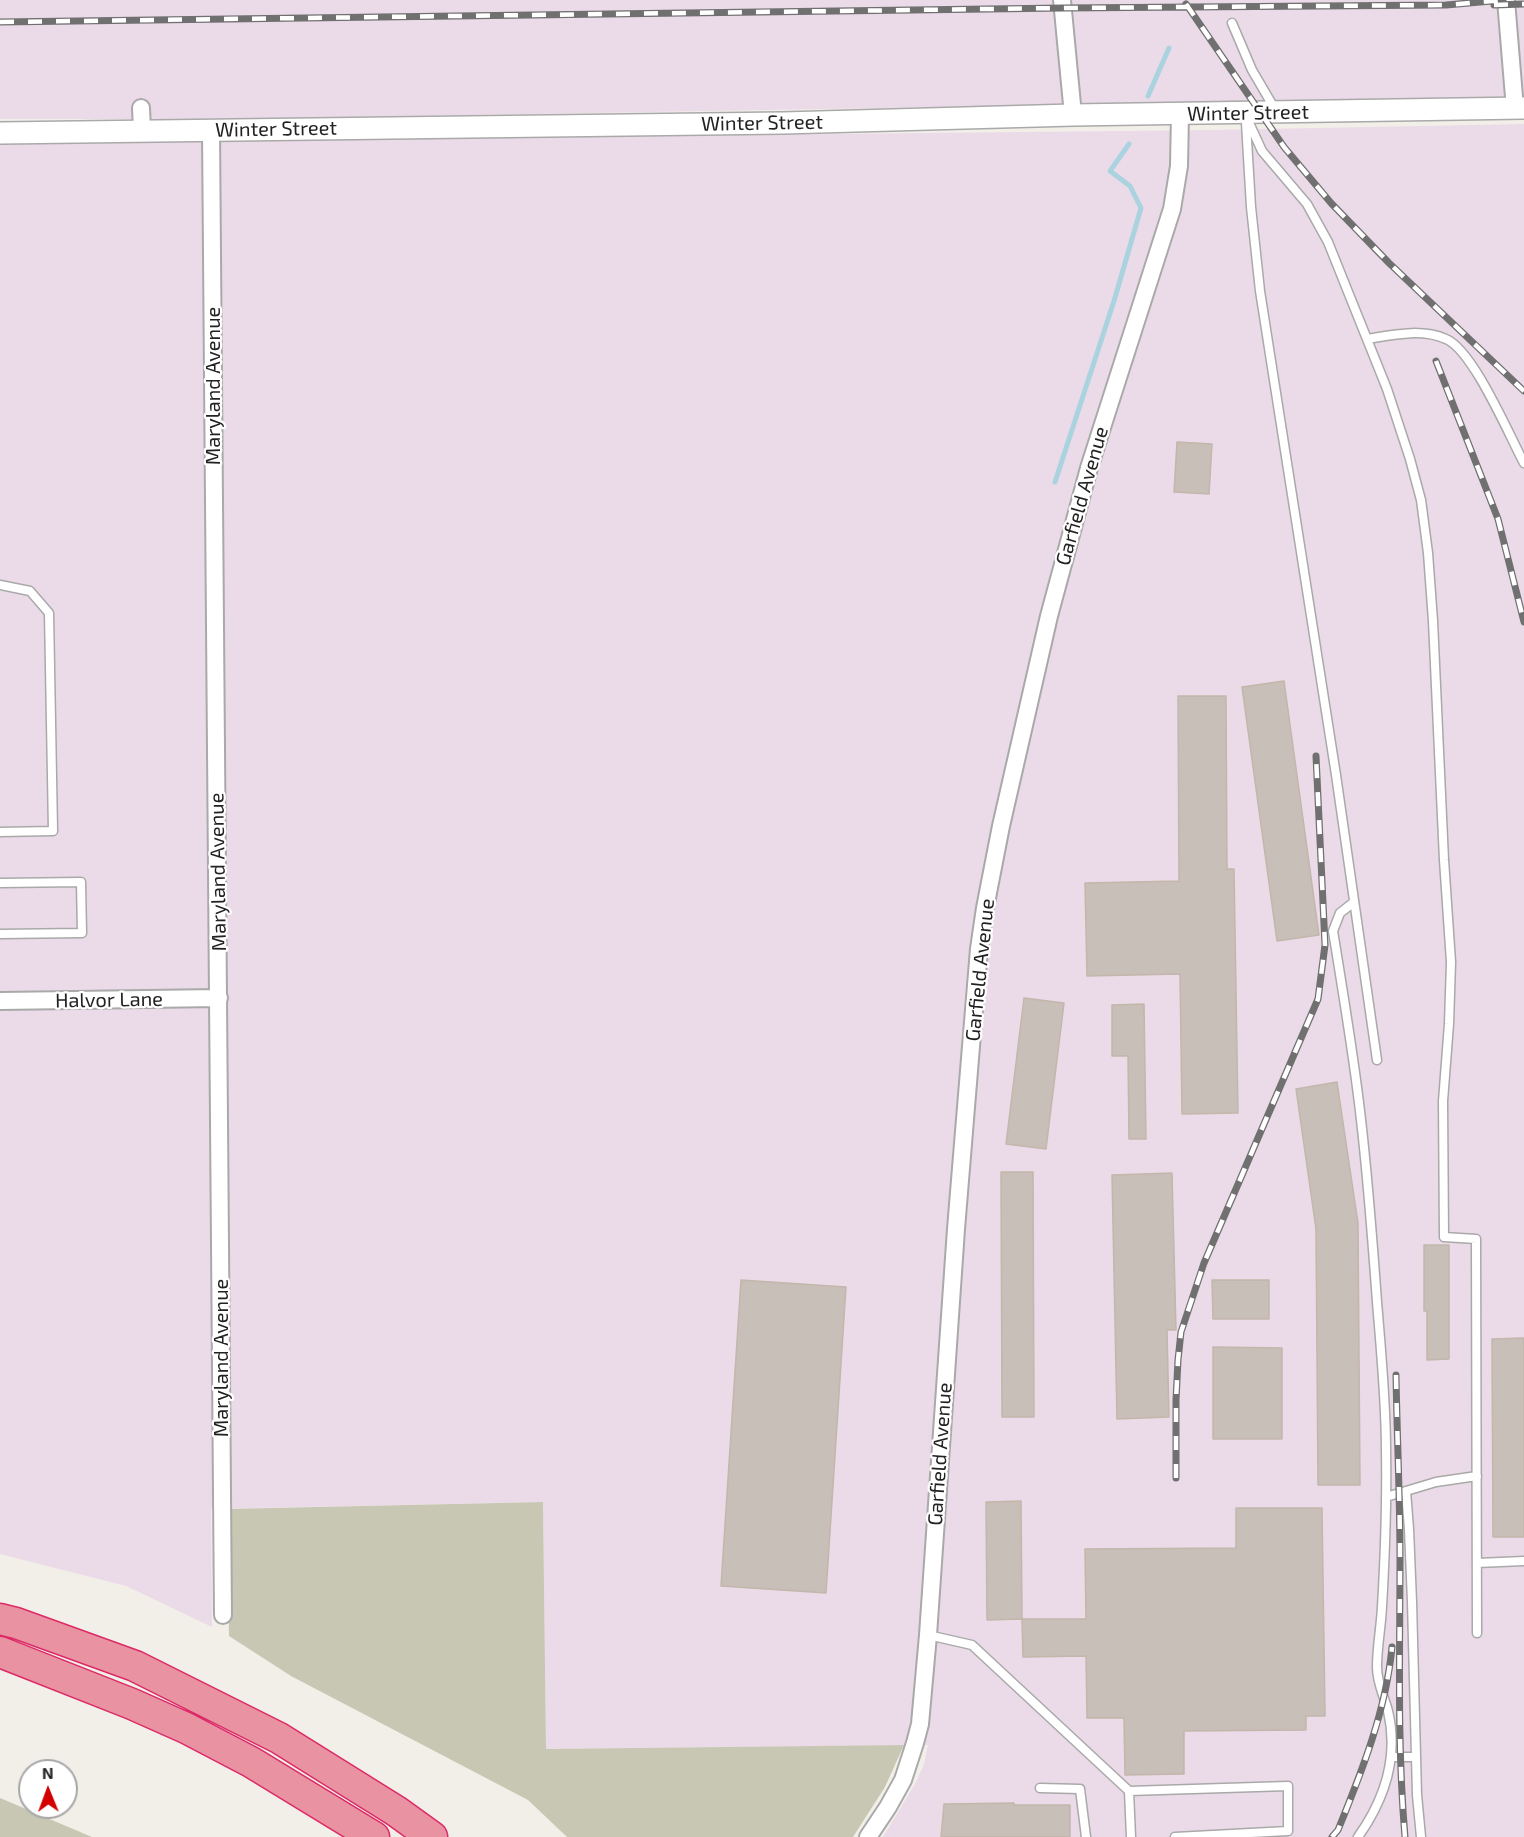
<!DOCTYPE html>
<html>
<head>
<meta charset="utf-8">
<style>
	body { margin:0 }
	#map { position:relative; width:1524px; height:1837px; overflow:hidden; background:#f2efe9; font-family:"Exo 2",sans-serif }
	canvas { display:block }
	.north { position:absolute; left:18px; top:1759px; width:60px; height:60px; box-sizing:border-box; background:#fff; border:2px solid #a7a7a7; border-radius:50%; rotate:359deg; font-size:16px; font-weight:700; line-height:24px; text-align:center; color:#222 }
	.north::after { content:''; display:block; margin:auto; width:21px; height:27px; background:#d40000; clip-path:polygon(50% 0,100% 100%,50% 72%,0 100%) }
</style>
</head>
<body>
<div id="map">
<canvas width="1524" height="1837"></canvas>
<div class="north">N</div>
</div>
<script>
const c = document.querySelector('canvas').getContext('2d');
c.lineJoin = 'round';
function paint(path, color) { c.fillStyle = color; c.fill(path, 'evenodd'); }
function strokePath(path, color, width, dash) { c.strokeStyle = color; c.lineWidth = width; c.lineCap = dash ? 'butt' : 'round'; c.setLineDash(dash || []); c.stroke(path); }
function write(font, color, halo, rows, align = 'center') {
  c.font = font + ' "Exo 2",sans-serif'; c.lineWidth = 4.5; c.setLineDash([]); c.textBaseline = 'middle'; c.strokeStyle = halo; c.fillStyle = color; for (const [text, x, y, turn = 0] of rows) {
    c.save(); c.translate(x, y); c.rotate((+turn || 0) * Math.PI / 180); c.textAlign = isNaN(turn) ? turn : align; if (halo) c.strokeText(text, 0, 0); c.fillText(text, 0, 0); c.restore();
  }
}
const industrial = new Path2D(`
	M0 0H1524V97L240 119H0Z
	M1524 124V1837H883L915 1784 924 1764 928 1745 546 1749 543 1502 211 1509 212 1627 126 1586 0 1554V143L1212 130Z`);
const construction = new Path2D(`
	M543 1502 546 1749 904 1745 885 1787 853 1837H567L528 1800 291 1676 229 1636 227 1509Z
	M0 1798 92 1837H0Z`);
const stream = new Path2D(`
	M1148 96 1169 48
	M1055 482 1114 301 1141 208 1130 186 1110 171 1129 144`);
const building = new Path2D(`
	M1177 442 1212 444 1209 494 1174 492Z
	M1284 681 1319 935 1277 941 1242 687Z
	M1178 696H1226L1227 869H1234L1238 1113 1182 1114 1180 974 1087 976 1085 883 1179 881Z
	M1024 998 1064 1003 1046 1149 1006 1144Z
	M1144 1004 1146 1139H1129L1128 1056H1112V1005Z
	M1337 1082 1358 1223 1360 1485H1318L1316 1229 1296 1089Z
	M1001 1172H1033L1034 1417H1002Z
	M1172 1173 1176 1330H1167L1169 1417 1117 1419 1112 1175Z
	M1424 1245H1449V1359L1427 1360V1311H1424Z
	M741 1280 846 1287 826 1593 721 1586Z
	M1212 1280H1269V1319H1213Z
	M1524 1338V1537H1493L1492 1339Z
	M1213 1347 1282 1348V1439H1213Z
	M1021 1501 1022 1619 987 1620 986 1502Z
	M1236 1508H1322L1325 1716H1306V1730L1184 1731V1774L1125 1775 1124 1718H1087L1086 1656 1023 1657 1022 1619H1086L1085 1549 1236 1548Z
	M1014 1803V1805H1070V1837H941L944 1804Z`);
const service = new Path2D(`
	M1232 23 1252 70 1276 111
	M1245 114 1262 151 1307 204 1328 242 1387 389 1410 459 1421 500 1428 553 1433 621 1444 860 1451 962 1449 1024 1443 1101 1444 1237 1476 1239 1477 1633
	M1246 123 1251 207 1260 291 1336 775 1377 1060
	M1367 339C1392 335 1421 328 1446 339 1473 350 1509 435 1524 463
	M0 585 30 591 49 613 53 831 0 832
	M0 883 81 882 82 933 0 934
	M1354 902 1340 913 1333 931C1342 986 1351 1040 1358 1095 1367 1164 1372 1233 1377 1302 1381 1351 1386 1401 1386 1450 1387 1502 1385 1555 1382 1607 1381 1627 1377 1647 1377 1667 1377 1683 1384 1696 1388 1711 1399 1758 1385 1799 1358 1837
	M1406 1491 1409 1529 1412 1602 1417 1795 1421 1837
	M1386 1497 1436 1482 1477 1476
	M1477 1563 1524 1561
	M928 1635 972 1645 1129 1791 1288 1786V1831L1175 1837
	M1391 1757H1416
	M1040 1788 1080 1789 1086 1837
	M1129 1791 1131 1837`);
const minor = new Path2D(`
	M1062 0 1073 115
	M1506 0 1515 109
	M141 108 142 130
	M211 130 223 1615
	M0 1001 219 998
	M868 1837 888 1807 903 1780 915 1743 920 1724 928 1635 956 1229 979 949 985 908 1001 826 1049 616 1089 468 1172 209 1179 166 1180 114`);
const tertiary = new Path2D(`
	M0 133 783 123 1073 115 1524 108`);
const motorway = new Path2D(`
	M0 1619 16 1623 135 1666 279 1738 396 1811 432 1837
	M0 1652 132 1704 186 1728 251 1762 374 1837`);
const rail = new Path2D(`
	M1186 4 1284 147 1331 203 1389 263 1524 391
	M1494 5 1524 4
	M0 22 1064 8 1446 5 1503 0
	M1436 361 1498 519 1524 622
	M1396 1375C1397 1436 1400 1497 1400 1558 1400 1651 1397 1744 1405 1837
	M1176 1478V1400L1178 1360 1181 1332 1204 1263 1318 999 1325 945 1316 756
	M1332 1837 1338 1830C1362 1771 1386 1711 1392 1647`);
const streetNames = [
	["Winter Street",1248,113,-1],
	["Winter Street",762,123,-1],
	["Winter Street",276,129,-1],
	["Maryland Avenue",213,386,-90],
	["Garfield Avenue",1082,496,-74],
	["Maryland Avenue",218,872,-91],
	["Garfield Avenue",980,970,-84],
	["Halvor Lane",109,1000,-1],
	["Maryland Avenue",221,1358,-90],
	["Garfield Avenue",940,1454,-86]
];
paint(industrial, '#ebdbe8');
paint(construction, '#c7c7b4');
strokePath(stream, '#aad3df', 5);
paint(building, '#c7bfb8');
strokePath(building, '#c4b6ab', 1.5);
strokePath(service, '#a9a9a9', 11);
strokePath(minor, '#a9a9a9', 20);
strokePath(tertiary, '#a9a9a9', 24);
strokePath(motorway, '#dc2a67', 33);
strokePath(service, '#fff', 8);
strokePath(minor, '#fff', 16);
strokePath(tertiary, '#fff', 21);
strokePath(motorway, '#e892a2', 30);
strokePath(rail, '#707070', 7);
strokePath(rail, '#fff', 4.5, [14]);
write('20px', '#222', '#fff', streetNames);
</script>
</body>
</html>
